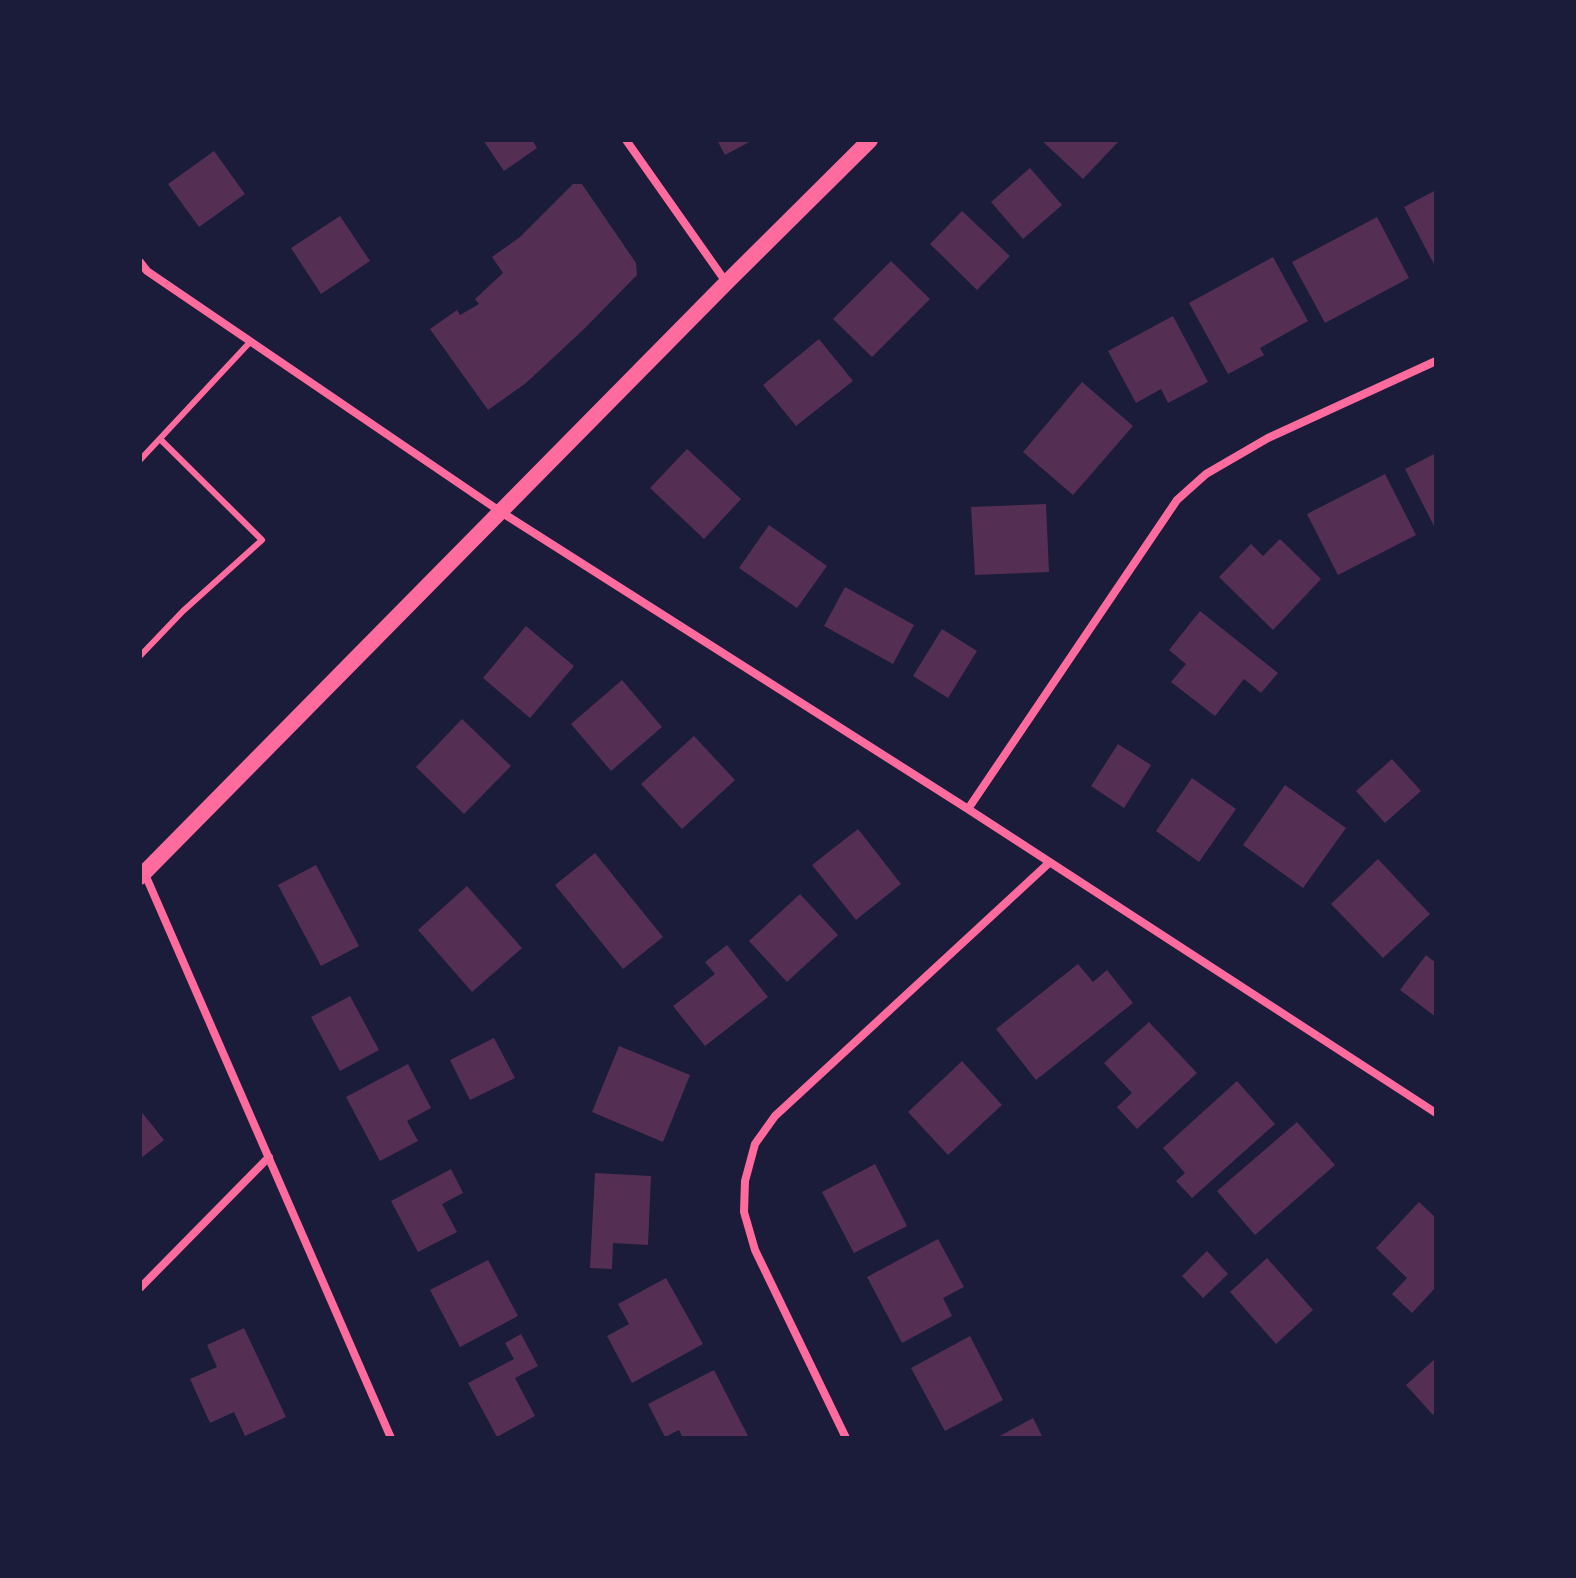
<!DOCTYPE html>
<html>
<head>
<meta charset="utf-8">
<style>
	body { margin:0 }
	#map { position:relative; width:1576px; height:1578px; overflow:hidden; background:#1b1b3a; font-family:Karla,sans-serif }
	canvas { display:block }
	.frame { position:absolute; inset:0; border:142px solid #1b1b3a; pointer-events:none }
</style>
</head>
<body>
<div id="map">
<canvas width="1576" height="1578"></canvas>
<div class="frame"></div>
</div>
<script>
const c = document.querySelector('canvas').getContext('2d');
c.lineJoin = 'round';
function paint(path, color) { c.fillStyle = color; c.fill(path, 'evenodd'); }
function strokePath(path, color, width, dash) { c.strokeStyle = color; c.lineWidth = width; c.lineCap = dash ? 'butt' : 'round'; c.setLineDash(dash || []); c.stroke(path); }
const building = new Path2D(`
	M483 140H532L537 148 504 171Z
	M717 140H753L725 155Z
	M1041 140H1120L1083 179Z
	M214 151 245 194 199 227 168 184Z
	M1030 168 1062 205 1023 239 991 202Z
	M573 184H582L636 263 637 275 584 329 526 383 488 410 430 329 457 310 460 315 479 304 475 299 503 273 492 257 520 237Z
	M1436 190V268L1404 207Z
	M962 211 1010 256 977 290 930 244Z
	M340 216 370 261 321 294 291 248Z
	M1377 217 1409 278 1325 323 1292 262Z
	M1273 257 1308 321 1260 348 1264 355 1228 374 1189 303Z
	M891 261 930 299 872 357 833 319Z
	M1173 316 1208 382 1168 403 1161 389 1136 403 1108 351Z
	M819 339 853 381 796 426 763 385Z
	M1082 382 1133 426 1073 495 1023 452Z
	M687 449 741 499 704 539 650 488Z
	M1436 453V530L1405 469Z
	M1385 474 1416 535 1338 575 1307 514Z
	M1046 504 1049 572 975 575 971 507Z
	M769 525 827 566 797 608 739 568Z
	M1280 539 1321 579 1273 630 1219 577 1251 544 1263 556Z
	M845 587 914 625 893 664 824 626Z
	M1200 611 1278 673 1261 693 1244 679 1215 716 1171 682 1186 664 1169 650Z
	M526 626 574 666 530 718 483 678Z
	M942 629 977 651 948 698 913 676Z
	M622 680 662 727 611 771 571 724Z
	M462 719 511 766 464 814 416 767Z
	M694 736 735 780 682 829 641 784Z
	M1118 744 1151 765 1124 808 1091 786Z
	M1392 759 1421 791 1385 823 1356 791Z
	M1192 778 1236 809 1199 862 1156 831Z
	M1285 785 1346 828 1303 888 1243 845Z
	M858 829 901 884 856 920 812 865Z
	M595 853 663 937 623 969 555 885Z
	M1378 859 1430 914 1383 958 1331 904Z
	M316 865 359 946 321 966 278 885Z
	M467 886 522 948 472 992 418 930Z
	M800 894 838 935 787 982 749 941Z
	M727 945 768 997 705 1046 673 1006 715 974 705 962Z
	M1426 955 1436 963V1017L1400 990Z
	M1078 964 1093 982 1107 970 1133 1003 1036 1080 996 1029Z
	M350 996 379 1050 340 1071 311 1017Z
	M1149 1022 1197 1073 1137 1129 1117 1107 1132 1093 1104 1063Z
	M494 1038 515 1078 470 1100 450 1060Z
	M619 1046 690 1075 663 1142 592 1112Z
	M962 1061 1002 1105 948 1155 908 1112Z
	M408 1064 431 1108 407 1121 418 1141 380 1161 346 1097Z
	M1237 1081 1275 1124 1192 1198 1176 1181 1185 1173 1163 1148Z
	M140 1110 164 1140 140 1159Z
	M1297 1122 1335 1165 1255 1235 1217 1191Z
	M875 1164 907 1226 854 1253 822 1192Z
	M451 1169 463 1193 442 1204 457 1232 418 1252 391 1201Z
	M595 1173 651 1176 648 1245 613 1243 612 1269 590 1268Z
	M1419 1202 1436 1218V1287L1412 1313 1392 1294 1407 1278 1376 1248Z
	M938 1239 964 1287 943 1298 952 1316 902 1343 867 1277Z
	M1207 1251 1228 1274 1203 1298 1182 1276Z
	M1267 1258 1313 1310 1276 1344 1230 1292Z
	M488 1260 518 1316 460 1347 430 1290Z
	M666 1278 703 1344 632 1383 607 1336 629 1324 618 1304Z
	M244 1328 286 1417 245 1436 234 1412 210 1423 190 1379 217 1367 207 1345Z
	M521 1334 538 1366 515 1378 535 1416 497 1437 468 1383 514 1359 505 1343Z
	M970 1336 1003 1400 945 1431 911 1368Z
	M1436 1358V1413L1433 1415 1406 1385Z
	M714 1370 748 1436 744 1438H683L679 1430 665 1437 648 1404Z
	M1033 1418 1043 1438H996Z`);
const service = new Path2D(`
	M140 460 251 341
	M140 656 183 611 262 540 160 439`);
const minor = new Path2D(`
	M626 140 726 282
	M140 262 147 271 501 512 968 809 1436 1113
	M968 809 1177 500 1206 474 1268 438 1436 361
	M144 872 391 1438
	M140 1288 269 1157
	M846 1438 755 1250 744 1212 745 1181 755 1144 775 1116 1050 862`);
const secondary = new Path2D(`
	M140 877 727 282 870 140`);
paint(building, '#542f53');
strokePath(service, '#ff6b9d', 6);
strokePath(minor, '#ff6b9d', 8);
strokePath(secondary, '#ff6b9d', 16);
</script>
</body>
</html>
